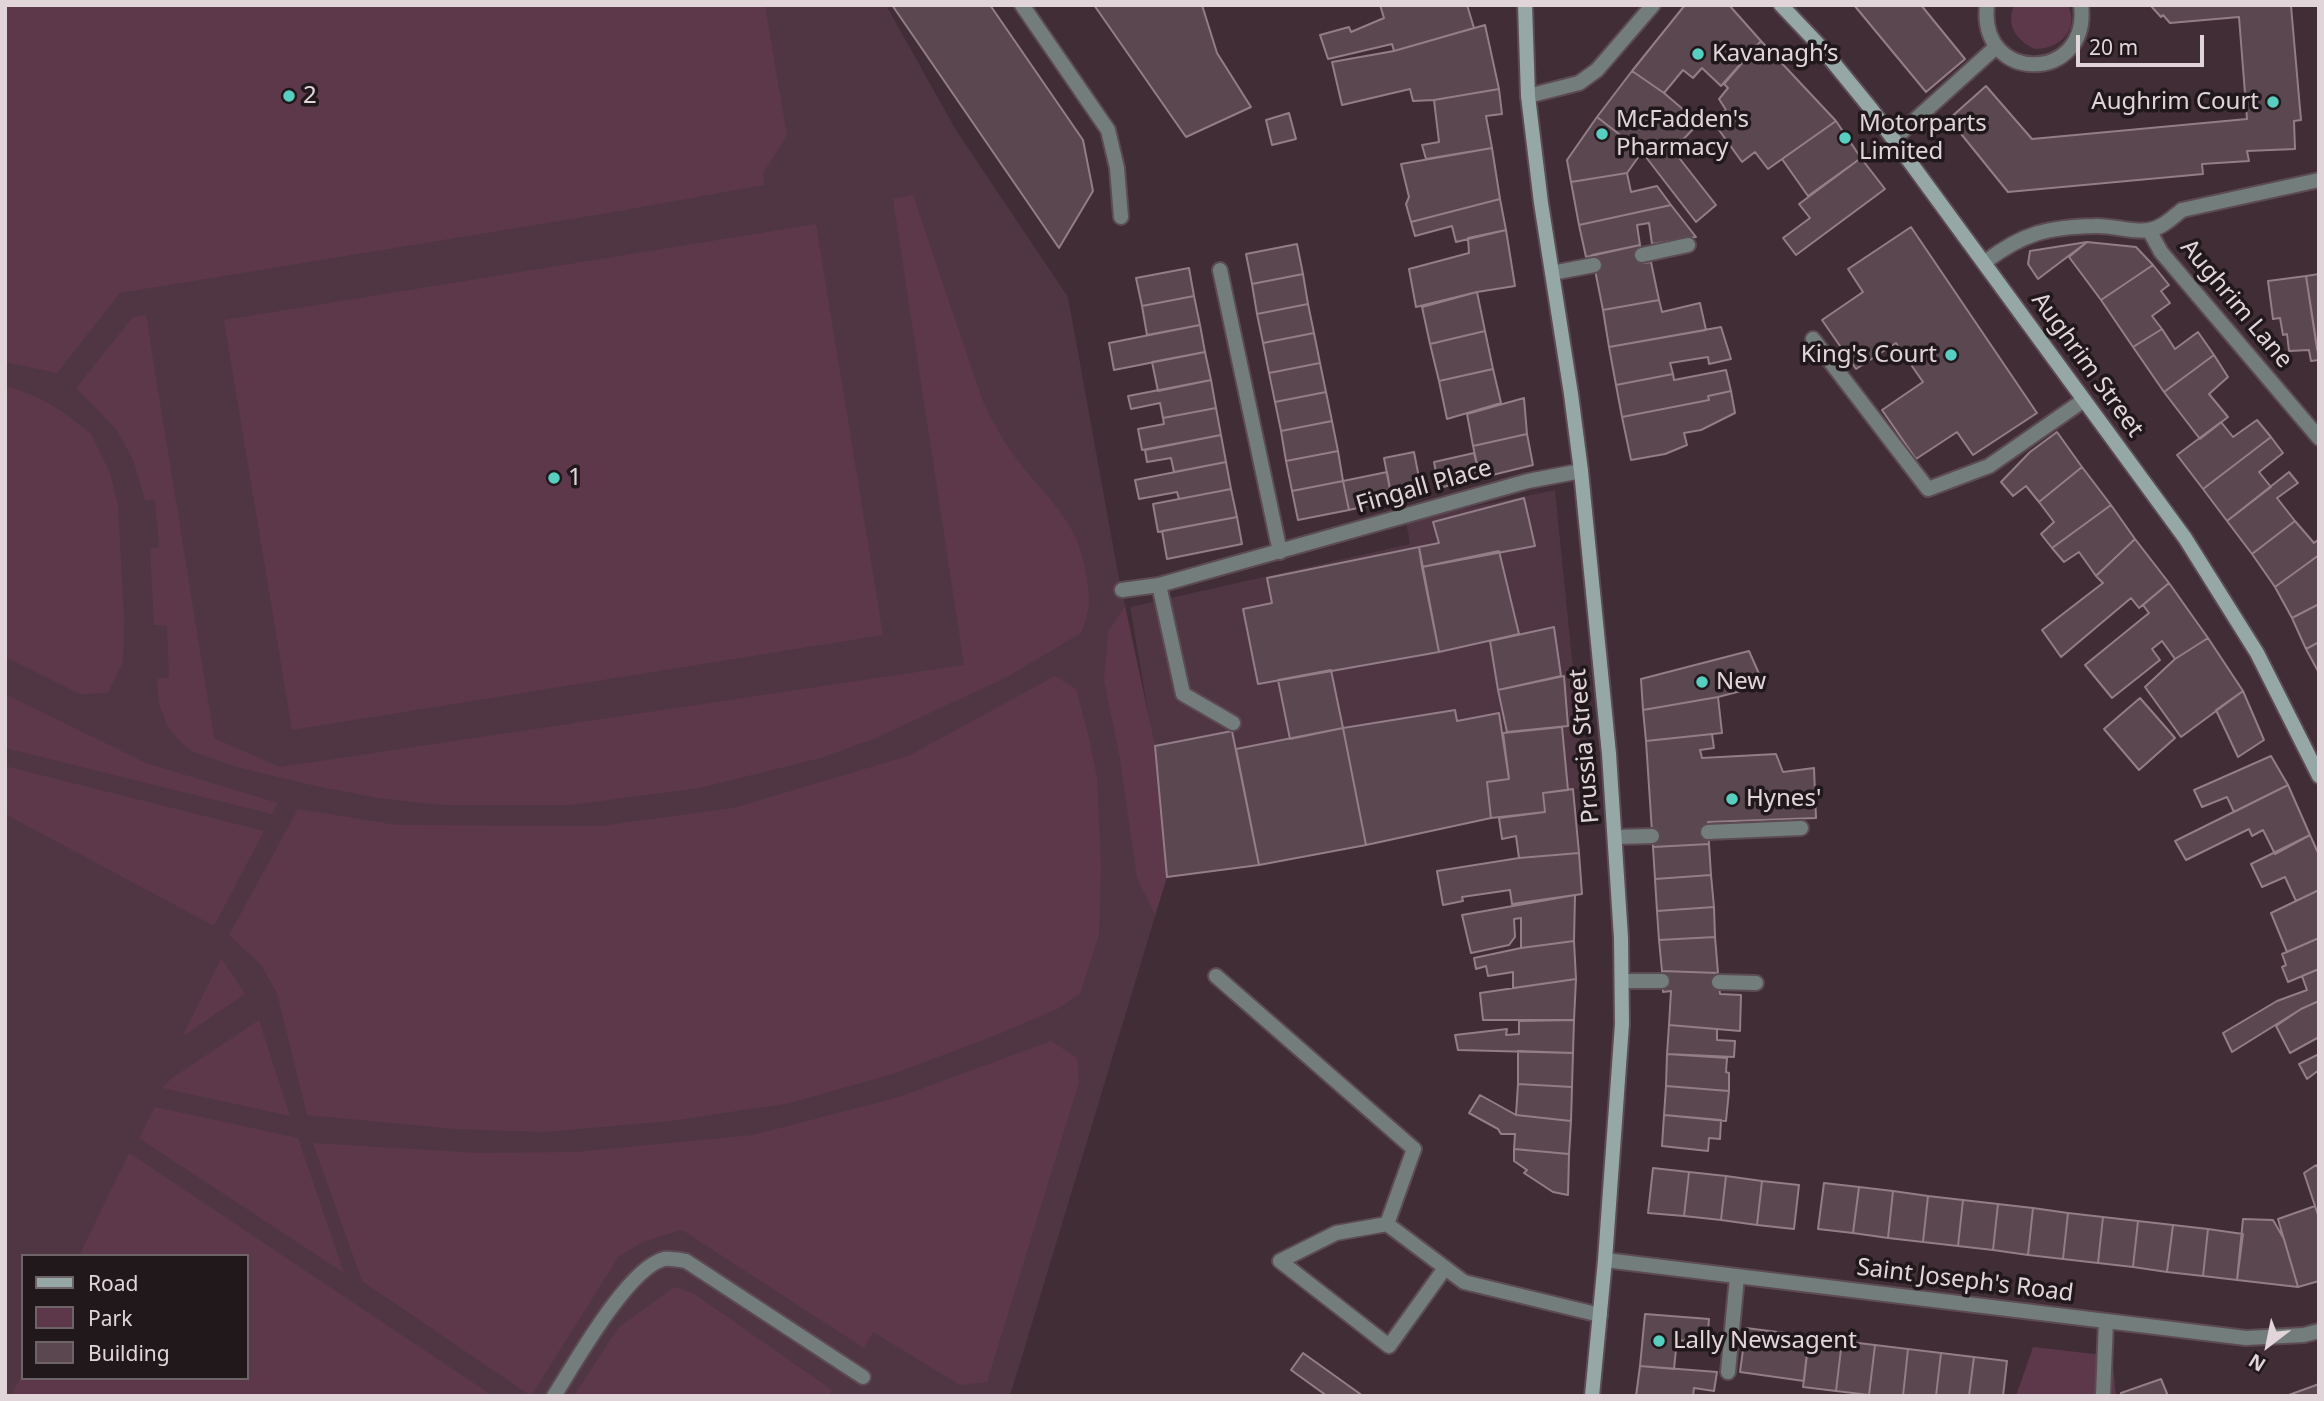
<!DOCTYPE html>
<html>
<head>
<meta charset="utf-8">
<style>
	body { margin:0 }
	#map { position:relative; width:2324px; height:1401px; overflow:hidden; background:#402d36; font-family:"Noto Sans",sans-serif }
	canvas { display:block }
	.frame { position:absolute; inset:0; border:7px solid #e2d5da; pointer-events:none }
	.legend { position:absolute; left:21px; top:1254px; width:228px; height:126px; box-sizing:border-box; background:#21181c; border:2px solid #6e6468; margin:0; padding:9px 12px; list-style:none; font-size:21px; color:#e2d5da }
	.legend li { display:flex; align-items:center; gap:14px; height:35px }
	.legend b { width:35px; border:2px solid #6e6468 }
	.north { position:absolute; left:2233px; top:1310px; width:70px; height:70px; -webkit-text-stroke:5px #21181c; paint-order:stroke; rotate:212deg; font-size:19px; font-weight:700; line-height:28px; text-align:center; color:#e2d5da }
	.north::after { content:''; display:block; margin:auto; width:24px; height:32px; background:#e2d5da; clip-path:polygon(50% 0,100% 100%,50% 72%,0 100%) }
	.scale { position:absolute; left:2076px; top:35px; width:128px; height:32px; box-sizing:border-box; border:4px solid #e2d5da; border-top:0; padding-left:9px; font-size:21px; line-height:24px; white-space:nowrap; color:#e2d5da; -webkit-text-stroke:5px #21181c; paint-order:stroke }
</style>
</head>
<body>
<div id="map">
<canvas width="2324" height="1401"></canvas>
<div class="frame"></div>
<ul class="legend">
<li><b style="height:9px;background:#96a8a6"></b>Road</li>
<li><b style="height:19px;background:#5d384a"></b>Park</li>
<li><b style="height:19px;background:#5b4750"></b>Building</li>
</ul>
<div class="north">N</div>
<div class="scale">20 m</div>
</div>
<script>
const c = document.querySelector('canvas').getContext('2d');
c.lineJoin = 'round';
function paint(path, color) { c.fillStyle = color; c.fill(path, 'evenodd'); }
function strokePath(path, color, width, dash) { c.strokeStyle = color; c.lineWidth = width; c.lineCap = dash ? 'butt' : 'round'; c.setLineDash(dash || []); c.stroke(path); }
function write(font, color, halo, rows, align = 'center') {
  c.font = font + ' "Noto Sans",sans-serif'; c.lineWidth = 7; c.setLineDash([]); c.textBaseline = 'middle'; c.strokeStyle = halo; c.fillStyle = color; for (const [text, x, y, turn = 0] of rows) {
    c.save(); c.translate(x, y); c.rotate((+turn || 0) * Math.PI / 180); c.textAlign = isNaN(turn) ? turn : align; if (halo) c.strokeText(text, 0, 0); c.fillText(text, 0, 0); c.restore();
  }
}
const built = new Path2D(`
	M5 5H886L956 130 1068 297 1118 573 1149 717 1130 607 1410 544 1406 521 1555 490 1585 788 1543 793 1545 812 1491 818 1259 865 1167 877 1010 1396H5ZM23 1256H247V1378H23Z`);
const green = new Path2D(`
	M5 5H765L787 136 763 173 764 185 614 212 120 293 57 373 5 362Z
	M2014 5H2068C2080 31 2059 49 2035 49 2016 40 2006 26 2014 5Z
	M913 195 982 399C993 422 1005 445 1021 465 1052 504 1078 522 1086 574 1090 599 1091 609 1081 633L1007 677 876 738 821 758 699 788 570 805H442L378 798 311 785 237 767 191 751 178 739 167 725 159 704 157 679 169 677 167 626 154 625 150 549 159 547 155 500H145L134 462 117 430 76 388 133 317 146 315 214 738 280 767 964 665 893 199Z
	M816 224 883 635 292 730 224 320Z
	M5 385 37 397 63 412 91 434 110 473 118 506 124 617 123 662 108 693 80 694 5 657Z
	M1125 606 1155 746 1167 877 1155 915 1137 878 1120 759 1104 680 1108 632Z
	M1055 676 1076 689 1088 734 1097 778 1101 866 1099 934 1080 994 1057 1009 999 1034 893 1074 790 1103 671 1121 544 1132 455 1129 307 1115 277 993 261 965 229 935 298 809 397 825 600 826 733 808 908 756Z
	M5 694 146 763 278 803 272 814 5 748Z
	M5 766 264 831 214 926 5 814Z
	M221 958 245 994 182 1037 220 961Z
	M259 1020 290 1116 162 1088 172 1078Z
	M1051 1041 1077 1058 1079 1082 987 1382 960 1385 873 1332 864 1348 682 1230 645 1241 619 1256 531 1396 362 1281 313 1143 479 1153 576 1152 753 1135 899 1097Z
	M155 1107 298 1138 344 1273 139 1138Z
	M129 1153 493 1396H11L23 1372V1378H247V1256H79Z
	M674 1287 693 1293 832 1390 829 1396H574L618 1328Z
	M2033 1347 2112 1356 2116 1396H2016Z`);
const building = new Path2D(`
	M892 5H990L1083 140 1093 191 1059 248Z
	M1094 5H1202L1217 53 1251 107 1186 137Z
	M1380 5H1467L1474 28 1394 51 1392 44 1328 59 1320 35 1349 27 1351 32 1384 18Z
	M1685 5H1729L1761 41 1721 86 1702 68 1693 78 1683 70 1664 93 1632 71Z
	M1854 5H1921L1965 59 1926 92Z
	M2152 5 2291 6 2301 120 2294 121 2295 149 2247 151 2249 161 2202 164 2203 174 2008 192 1949 119 1986 86 2032 139 2247 119 2239 17 2170 23 2163 15 2161 17 2151 6Z
	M1485 25 1499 89 1434 100 1413 101 1410 89 1342 105 1332 62 1394 51Z
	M1761 41 1836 121 1768 169 1755 152 1742 162 1711 119 1726 110 1719 99 1728 88 1724 84Z
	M1632 71 1664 93 1699 123 1673 150 1716 205 1696 222 1642 152 1597 117Z
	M1499 89 1502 114 1486 116 1492 148 1426 159 1422 145 1439 142 1434 100Z
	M1289 113 1296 139 1272 145 1266 120Z
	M1597 117 1642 152 1627 173 1571 182 1567 160Z
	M1836 121 1861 158 1808 196 1782 159Z
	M1492 148 1500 199 1411 222 1406 204 1409 197 1401 164Z
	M1861 158 1885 189 1796 255 1783 238 1810 218 1799 204Z
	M1627 173 1631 192 1657 186 1671 205 1579 225 1571 182Z
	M1500 199 1506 230 1456 242 1452 226 1415 236 1411 222Z
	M1671 205 1696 237 1652 244 1649 223 1637 225 1640 245 1586 257 1579 225Z
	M1911 227 2037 413 1973 455 1957 432 1916 459 1882 410 1923 382 1896 343 1856 369 1822 320 1863 292 1848 269Z
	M1506 230 1515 286 1477 292 1416 307 1409 269 1469 253 1468 238Z
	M2087 242 2136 247 2153 265 2101 300 2069 257Z
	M2087 242 2038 279 2028 264 2030 251Z
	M1297 244 1303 274 1252 284 1246 254Z
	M1640 245 1644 263 1651 262 1659 300 1603 310 1592 255Z
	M2153 265 2169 285 2161 291 2170 303 2152 316 2162 329 2133 347 2101 300Z
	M1189 268 1194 296 1142 306 1136 278Z
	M1303 274 1308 304 1257 314 1252 284Z
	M2319 274V349H2317L2306 276Z
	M2306 276 2319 360 2311 361 2309 350 2289 351 2287 334 2283 335 2280 318 2273 319 2268 281Z
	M1477 292 1485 331 1430 344 1422 307Z
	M1194 296 1200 325 1147 335 1142 306Z
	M1659 300 1662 312 1700 303 1706 330 1609 347 1603 310Z
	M1308 304 1314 333 1263 343 1257 314Z
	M1200 325 1205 352 1114 370 1109 343Z
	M1721 327 1731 359 1709 364 1708 357 1670 363 1673 374 1616 385 1609 347Z
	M2162 329 2175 349 2198 332 2214 355 2164 392 2133 347Z
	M1485 331 1493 369 1439 381 1430 344Z
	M1314 333 1320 363 1269 373 1263 343Z
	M1205 352 1211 380 1158 391 1152 362Z
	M2214 355 2228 377 2209 394 2228 417 2200 439 2164 392Z
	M1320 363 1326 392 1275 402 1269 373Z
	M1493 369 1501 403 1447 419 1439 381Z
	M1726 370 1731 391 1708 396 1709 400 1622 417 1616 385 1673 374 1674 380Z
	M1211 380 1216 408 1163 418 1160 403 1131 409 1128 396Z
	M1731 391 1735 413 1701 430 1684 433 1687 445 1665 454 1631 460 1622 417 1709 400 1708 396Z
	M1326 392 1332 421 1281 431 1275 402Z
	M1524 398 1527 434 1473 446 1467 414Z
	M1216 408 1221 435 1142 450 1138 429 1164 424 1163 418Z
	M2257 420 2271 437 2203 489 2177 455 2221 422 2233 437Z
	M1332 421 1338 451 1286 461 1281 431Z
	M2057 432 2082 467 2039 502 2026 486 2013 496 2001 482 2030 452Z
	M1527 434 1533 465 1480 478 1473 446Z
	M1221 435 1226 462 1174 472 1171 458 1147 462 1145 450Z
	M2271 437 2283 453 2259 472 2271 487 2227 521 2203 489Z
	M1338 451 1343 481 1292 491 1286 461Z
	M1414 452 1422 493 1392 500 1384 458Z
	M1474 453 1480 478 1439 488 1434 462Z
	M1226 462 1231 489 1179 499 1177 492 1139 499 1135 480Z
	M2082 467 2111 505 2052 548 2041 534 2054 522 2039 502Z
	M1387 472 1392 500 1349 510 1343 481Z
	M2289 472 2298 483 2277 498 2295 521 2252 554 2227 521Z
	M1343 481 1349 510 1298 520 1292 491Z
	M1231 489 1237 517 1158 532 1153 504Z
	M1524 498 1535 546 1422 567 1419 547 1439 543 1433 522Z
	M2111 505 2135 539 2096 576 2079 552 2064 562 2052 548Z
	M1237 517 1242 544 1167 559 1162 531Z
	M2295 521 2314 543 2319 539V555L2275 587 2252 554Z
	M2135 539 2169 583 2139 608 2131 598 2061 657 2042 630 2103 583 2096 576Z
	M1419 547 1439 652 1258 684 1243 609 1272 603 1267 578Z
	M1499 551 1519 634 1439 652 1422 567Z
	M2319 555V604L2292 618 2275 587Z
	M2169 583 2208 638 2175 659 2162 641 2152 649 2160 660 2112 698 2085 665 2149 613 2143 605Z
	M2319 604V642L2306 649 2292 618Z
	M1554 627 1561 676 1498 690 1490 641Z
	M2208 638 2243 691 2181 737 2145 687 2175 659Z
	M2319 642V673L2306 649Z
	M1749 651 1764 685 1718 697 1643 710 1641 679Z
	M1331 670 1343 728 1290 739 1278 680Z
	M1564 676 1568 726 1507 732 1498 690Z
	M2243 691 2264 740 2238 757 2216 710Z
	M1718 697 1722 733 1646 741 1643 710Z
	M2140 698 2175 738 2139 770 2104 729Z
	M1455 710 1457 721 1499 713 1509 779 1487 782 1491 818 1366 845 1343 728Z
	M1562 727 1568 790 1543 793 1545 812 1491 818 1487 782 1509 779 1503 733Z
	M1343 728 1366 845 1259 865 1236 749Z
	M1232 731 1259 865 1167 877 1155 746Z
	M1712 734 1714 748 1700 750 1702 758 1776 754 1783 772 1814 768 1816 818 1708 822 1709 844 1653 847 1646 741Z
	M2271 756 2288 785 2234 812 2227 797 2202 807 2194 790Z
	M2288 785 2310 835 2275 854 2263 830 2252 836 2249 829 2186 860 2175 841Z
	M1573 789 1579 853 1519 858 1516 836 1502 839 1499 818 1545 812 1543 793Z
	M2310 835 2319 855V890L2296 901 2285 877 2262 887 2251 864Z
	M1709 844 1711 875 1655 879 1653 847Z
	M1579 853 1582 894 1512 904 1510 890 1462 897 1463 901 1443 905 1437 871 1519 858Z
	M1711 875 1714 907 1657 911 1655 879Z
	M2319 890V938L2287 952 2271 913Z
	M1575 895 1574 941 1521 948V918L1514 919 1515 937 1509 945 1471 953 1462 915Z
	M1714 907 1715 937 1659 940 1657 911Z
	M1715 937 1718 973 1662 971 1659 940Z
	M2319 938V969L2288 982 2282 967 2286 965 2282 954Z
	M1574 941 1576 979 1513 988V972L1488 976 1486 966 1476 969 1474 958 1521 948Z
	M2319 969V1001L2301 1009 2232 1052 2223 1033 2277 1001 2307 990 2302 976Z
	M1662 971 1718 973 1720 994 1741 995 1740 1031 1669 1025 1671 991 1663 992Z
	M1576 979 1574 1020H1483L1480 993Z
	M2319 1001V1037L2290 1053 2276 1026 2301 1009Z
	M1574 1020 1573 1053 1458 1050 1455 1035 1507 1029 1506 1035 1519 1034V1021Z
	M1669 1025 1717 1029V1040L1735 1041 1734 1057 1667 1054Z
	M1518 1051 1573 1053 1572 1087 1518 1084Z
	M1667 1054 1727 1058 1726 1072 1729 1073V1091L1666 1086Z
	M2319 1054V1070L2307 1079 2299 1064Z
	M1518 1084 1572 1087 1571 1121 1516 1115Z
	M1666 1086 1729 1091 1726 1121 1664 1115Z
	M1480 1095 1516 1115 1571 1121 1569 1154 1514 1149 1515 1134H1501L1498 1129 1469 1113Z
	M1664 1115 1721 1120 1720 1139 1709 1138 1708 1151 1662 1146Z
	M1514 1149 1569 1154 1568 1195 1553 1192 1524 1173 1527 1170 1514 1161Z
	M2316 1165 2319 1169V1218L2304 1173Z
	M1653 1168 1689 1172 1684 1216 1648 1213Z
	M1689 1172 1726 1176 1721 1220 1684 1216Z
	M1726 1176 1762 1181 1757 1225 1721 1220Z
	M1762 1181 1799 1185 1794 1229 1757 1225Z
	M1824 1183 1859 1187 1853 1233 1818 1229Z
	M1859 1187 1893 1191 1888 1238 1853 1233Z
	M1893 1191 1928 1196 1923 1242 1888 1238Z
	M1928 1196 1963 1200 1958 1246 1923 1242Z
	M1963 1200 1998 1204 1993 1250 1958 1246Z
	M1998 1204 2033 1208 2028 1255 1993 1250Z
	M2315 1206 2319 1218V1281L2298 1287 2278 1219Z
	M2033 1208 2068 1213 2063 1259 2028 1255Z
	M2068 1213 2103 1217 2098 1263 2063 1259Z
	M2103 1217 2138 1221 2133 1267 2098 1263Z
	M2243 1219 2273 1220 2284 1239 2298 1287 2237 1280Z
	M2138 1221 2173 1225 2167 1272 2133 1267Z
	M2173 1225 2208 1229 2203 1276 2167 1272Z
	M2208 1229 2243 1234 2237 1280 2203 1276Z
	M1645 1314 1709 1319 1707 1343 1677 1340 1674 1369 1640 1366Z
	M1746 1328 1809 1336 1804 1381 1740 1372Z
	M1809 1336 1842 1341 1836 1391 1803 1387Z
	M1842 1341 1875 1345 1869 1395 1836 1391Z
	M1875 1345 1908 1349 1903 1396 1869 1395Z
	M1908 1349 1941 1353 1936 1396H1903Z
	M1303 1353 1363 1396H1327L1291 1370Z
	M1941 1353 1974 1357 1969 1396H1936Z
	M1974 1357 2007 1361 2003 1396H1969Z
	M1640 1366 1717 1372 1714 1391 1694 1388 1693 1396H1636Z
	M2161 1379 2168 1396H2122L2121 1393Z
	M2319 1384V1396H2286Z`);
const service = new Path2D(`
	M1022 5 1108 130 1117 168 1121 217
	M1987 5C1978 85 2091 83 2081 5
	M1894 139 1996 47
	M2149 230 2161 252 2319 438
	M1642 255 1688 245
	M1985 262C2023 233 2048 227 2095 226 2113 225 2133 233 2149 230 2162 228 2172 218 2182 210
	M1552 273 1594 265
	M1813 339 1928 489 1989 466 2084 400
	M1159 585 1183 694 1233 723
	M1708 832 1801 828
	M1616 837 1652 836
	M1216 976 1414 1149 1387 1224 1464 1282 1600 1315
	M1622 981H1662
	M1719 982 1756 983
	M1387 1224 1336 1233 1280 1261 1389 1346 1445 1268
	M1728 1372 1737 1277
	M2103 1396 2106 1321`);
const pedestrian = new Path2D(`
	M554 1396C575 1363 628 1268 664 1259 670 1258 680 1260 686 1261L863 1377`);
const minor = new Path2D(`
	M1528 96 1579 83 1597 70 1653 5
	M2182 210 2319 180
	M1220 270 1280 552
	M1122 590 1159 585 1528 481 1581 471
	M1605 1260 2246 1338 2304 1335 2319 1331`);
const secondary = new Path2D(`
	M1525 5 1528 96 1541 203 1571 394 1581 471 1609 754 1621 938 1622 1024 1605 1260 1592 1396
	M1781 5 1819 45 1872 110 2185 538 2257 653 2319 776`);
const markers = [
	[1698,54,7,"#58cec0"],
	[289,96,7,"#58cec0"],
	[2273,102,7,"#58cec0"],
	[1602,134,7,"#58cec0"],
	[1845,138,7,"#58cec0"],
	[1951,355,7,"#58cec0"],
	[554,478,7,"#58cec0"],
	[1702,682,7,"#58cec0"],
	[1732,799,7,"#58cec0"],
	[1659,1341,7,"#58cec0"]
];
const poiNames = [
	["Kavanagh’s",1712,54],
	["2",303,96],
	["Aughrim Court",2259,102,"right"],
	["McFadden's",1616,120],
	["Pharmacy",1616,148],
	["Motorparts",1859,124],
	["Limited",1859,152],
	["King's Court",1937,355,"right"],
	["1",568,478],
	["New",1716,682],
	["Hynes'",1746,799],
	["Lally Newsagent",1673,1341]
];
const streetNames = [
	["Aughrim Lane",2236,304,50],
	["Aughrim Street",2087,365,54],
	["Fingall Place",1424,487,-16],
	["Prussia Street",1585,746,-95],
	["Saint Joseph's Road",1965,1281,7]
];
paint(built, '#4f3642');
paint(green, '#5d384a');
paint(building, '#5b4750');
strokePath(building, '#937d87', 2);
strokePath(service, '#5d4b54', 18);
strokePath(pedestrian, '#5d4b54', 18);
strokePath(minor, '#5d4b54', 18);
strokePath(secondary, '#5d4b54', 18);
strokePath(service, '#737e7c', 14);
strokePath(pedestrian, '#737e7c', 14);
strokePath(minor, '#737e7c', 14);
strokePath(secondary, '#96a8a6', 14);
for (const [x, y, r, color] of markers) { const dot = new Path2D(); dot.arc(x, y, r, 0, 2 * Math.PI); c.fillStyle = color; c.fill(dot); strokePath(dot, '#21181c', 2.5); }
write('24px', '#e2d5da', '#21181c', poiNames, 'left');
write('24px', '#e2d5da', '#21181c', streetNames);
</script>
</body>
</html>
